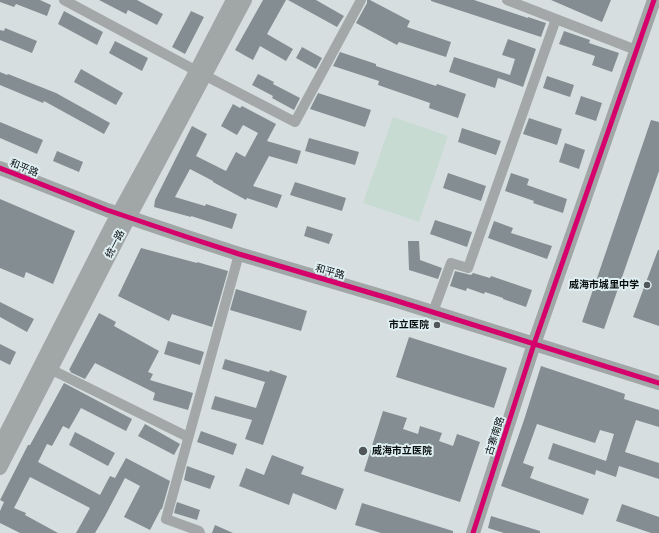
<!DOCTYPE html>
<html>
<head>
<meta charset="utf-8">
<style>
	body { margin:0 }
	canvas { display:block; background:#d6dee0 }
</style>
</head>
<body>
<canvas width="659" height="533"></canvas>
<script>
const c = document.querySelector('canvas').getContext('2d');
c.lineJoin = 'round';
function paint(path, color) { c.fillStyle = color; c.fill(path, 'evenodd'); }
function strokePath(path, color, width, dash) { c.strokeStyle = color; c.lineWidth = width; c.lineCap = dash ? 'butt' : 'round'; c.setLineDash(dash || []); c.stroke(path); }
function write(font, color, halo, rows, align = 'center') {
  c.font = font + ' "Public Sans","Noto Sans SC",sans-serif'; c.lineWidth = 4; c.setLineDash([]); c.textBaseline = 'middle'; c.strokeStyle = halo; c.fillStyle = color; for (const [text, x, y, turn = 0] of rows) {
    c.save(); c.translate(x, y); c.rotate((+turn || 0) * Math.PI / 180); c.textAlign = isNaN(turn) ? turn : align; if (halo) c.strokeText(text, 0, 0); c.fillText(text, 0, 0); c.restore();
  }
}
const green = new Path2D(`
	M393 117 448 136 419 222 363 203Z`);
const building = new Path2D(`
	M0 0H40L51 5 47 16 16 4 14 7 0 2Z
	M99 0H137L163 14 157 25 128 10 126 14Z
	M263 0H286L267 34 293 49 286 61 260 46 253 60 235 50Z
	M288 0H316L344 16 337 27Z
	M367 0H370L410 21 407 27 451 42 446 57 399 42 397 45 356 23 367 3Z
	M431 0H474L528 18V17L546 23 541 37 431 1Z
	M551 0H611L602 22Z
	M64 11 103 32 97 45 58 24Z
	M191 11 204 17 185 54 172 47Z
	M5 28 37 41 32 53 0 40V30L4 31Z
	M564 31 590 40 589 43 619 53 612 72 592 65 595 56 559 44Z
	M508 39 536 49 523 87 498 78 495 88 449 72 454 57 510 75 515 59 502 55Z
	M115 41 148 58 142 71 109 53Z
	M302 47 322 58 316 69 296 58Z
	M340 52 376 64V66L436 86 437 84 466 94 458 118 429 108 430 103 378 85 379 81 333 66Z
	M81 69 123 93 116 105 74 82Z
	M0 72 7 75 8 74 56 93 110 123 104 134 44 101 43 103 0 85Z
	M258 74 274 82 273 84 300 98 294 110 272 98 273 96 252 85Z
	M547 76 574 85 570 97 543 88Z
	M318 93 371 110 365 127 310 109Z
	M581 96 602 103 596 121 575 114Z
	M233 104 240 108 242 106 276 124 267 141 301 151 297 164 269 156 253 186 282 195 277 208 247 198 246 200 213 182V181L190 169 175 197 205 206 206 204 237 214 232 229 191 216V217L154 207 155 200 192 126 207 134 196 156 226 171 236 152 245 157 258 133 243 125 237 135 221 126Z
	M529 118 562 129 557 145 523 134Z
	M651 120 659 122V171L604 329 582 322Z
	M0 122 43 140 37 154 0 138Z
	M462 128 501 141 496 155 458 142Z
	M309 138 359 152 355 165 305 151Z
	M565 143 585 150 579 169 559 162Z
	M57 151 83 162 79 172 53 161Z
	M448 173 486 186 481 201 443 188Z
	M511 173 529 179 527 185 567 199 563 213 533 203 534 201 505 191Z
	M295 182 346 198 342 211 290 195Z
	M0 199 75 231 53 284 26 272 24 278 0 268Z
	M435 220 472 232 467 247 430 234Z
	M494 221 513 228 511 233 552 246 547 259 488 238Z
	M307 226 333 234 329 244 304 236Z
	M408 241H419L420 260 442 268 438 279 409 270Z
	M141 248 197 263V262L228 271 212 327 172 314 169 321 118 296Z
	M658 250H659V326L633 317Z
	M455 271 471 275 473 273 490 278 491 276 532 290 526 307 503 299V298L485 292 484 294 467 288 466 291 450 286Z
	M236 289 307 311 301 331 230 310Z
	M0 302 34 319 27 332 0 317Z
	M99 313 116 322 114 326 159 351 148 372 153 374 150 380 193 393 188 410 153 400 155 393 95 363 85 379 70 372 71 371 69 370Z
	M409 337 507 368 494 408 396 377Z
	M168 341 204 352 200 365 164 354Z
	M0 344 16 352 10 365 0 360Z
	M225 359 269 372 270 370 287 376 263 445 245 439 252 420 211 409 215 396 256 408 265 382 222 369Z
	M541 366 625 394 624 399 659 410V427L636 420 625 452 659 463V479L619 466 616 477 596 470 595 475 548 459 553 443 606 461 614 434 600 430 595 443 537 424 523 463 534 467 530 478 589 499 583 515 501 486 524 420Z
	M64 383 132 419 126 431 81 408 69 429 63 426 52 446 47 444 38 462 100 495 110 476 115 478 126 458 170 481 162 509H161L150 530 124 517 140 486 125 478 105 516 95 533H76L90 508 30 477 14 508 26 513 25 515 58 533H20L0 523V511L4 502 0 500 28 445H30Z
	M383 411 407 418 403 429 418 434 420 426 442 433 439 441 453 446 457 434 480 442 460 502 364 471Z
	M145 424 180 444 174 455 138 436Z
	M201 431 237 444 233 455 197 442Z
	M75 432 115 453 108 466 69 445Z
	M272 455 304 467 301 474 344 489 336 510 293 493 289 505 239 486 246 468 264 475Z
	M187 466 215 476 210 489 184 480Z
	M177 502 200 510 197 520 174 513Z
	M362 503 453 531V533H381L355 525Z
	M622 504 659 517V533H651L616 521Z
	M491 516 540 531V533H504L488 528Z
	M215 525 233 533H212Z`);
const street = new Path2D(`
	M64 0 206 76 295 122 361 0
	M507 0 636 50
	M433 312 451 263 468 268 556 19
	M46 367 188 437
	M200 533 199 531 166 519 239 254`);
const secondary = new Path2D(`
	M0 168 107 210 187 237 239 254 391 299 659 383
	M0 445 112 225 192 79 233 0
	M0 468 123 229 245 0
	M473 533 534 344 654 0`);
const cycleway = new Path2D(`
	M0 168 107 210 187 237 239 254 391 299 659 383
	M473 533 534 344 654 0`);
const markers = [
	[647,285,4,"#515758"],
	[437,325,4,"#515758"],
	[363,451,5,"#515758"]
];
const streetNames = [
	["和平路",24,168,22],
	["统一路",115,244,-63],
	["和平路",330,272,16],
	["古寨南路",495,436,-72]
];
const poiNames = [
	["威海市城里中学",639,285],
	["市立医院",429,325],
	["威海市立医院",372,451,"left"]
];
paint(green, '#c7dbd2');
paint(building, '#848e92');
strokePath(street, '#a3a7a8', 10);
strokePath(secondary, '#a1a7a7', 14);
strokePath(cycleway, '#d6006c', 5);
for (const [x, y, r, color] of markers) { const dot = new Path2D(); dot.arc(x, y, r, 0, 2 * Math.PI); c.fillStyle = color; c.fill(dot); strokePath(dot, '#dfeff2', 1.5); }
write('10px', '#090e0f', '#dfeff2', streetNames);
write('bold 10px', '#090e0f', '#dfeff2', poiNames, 'right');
</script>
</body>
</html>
